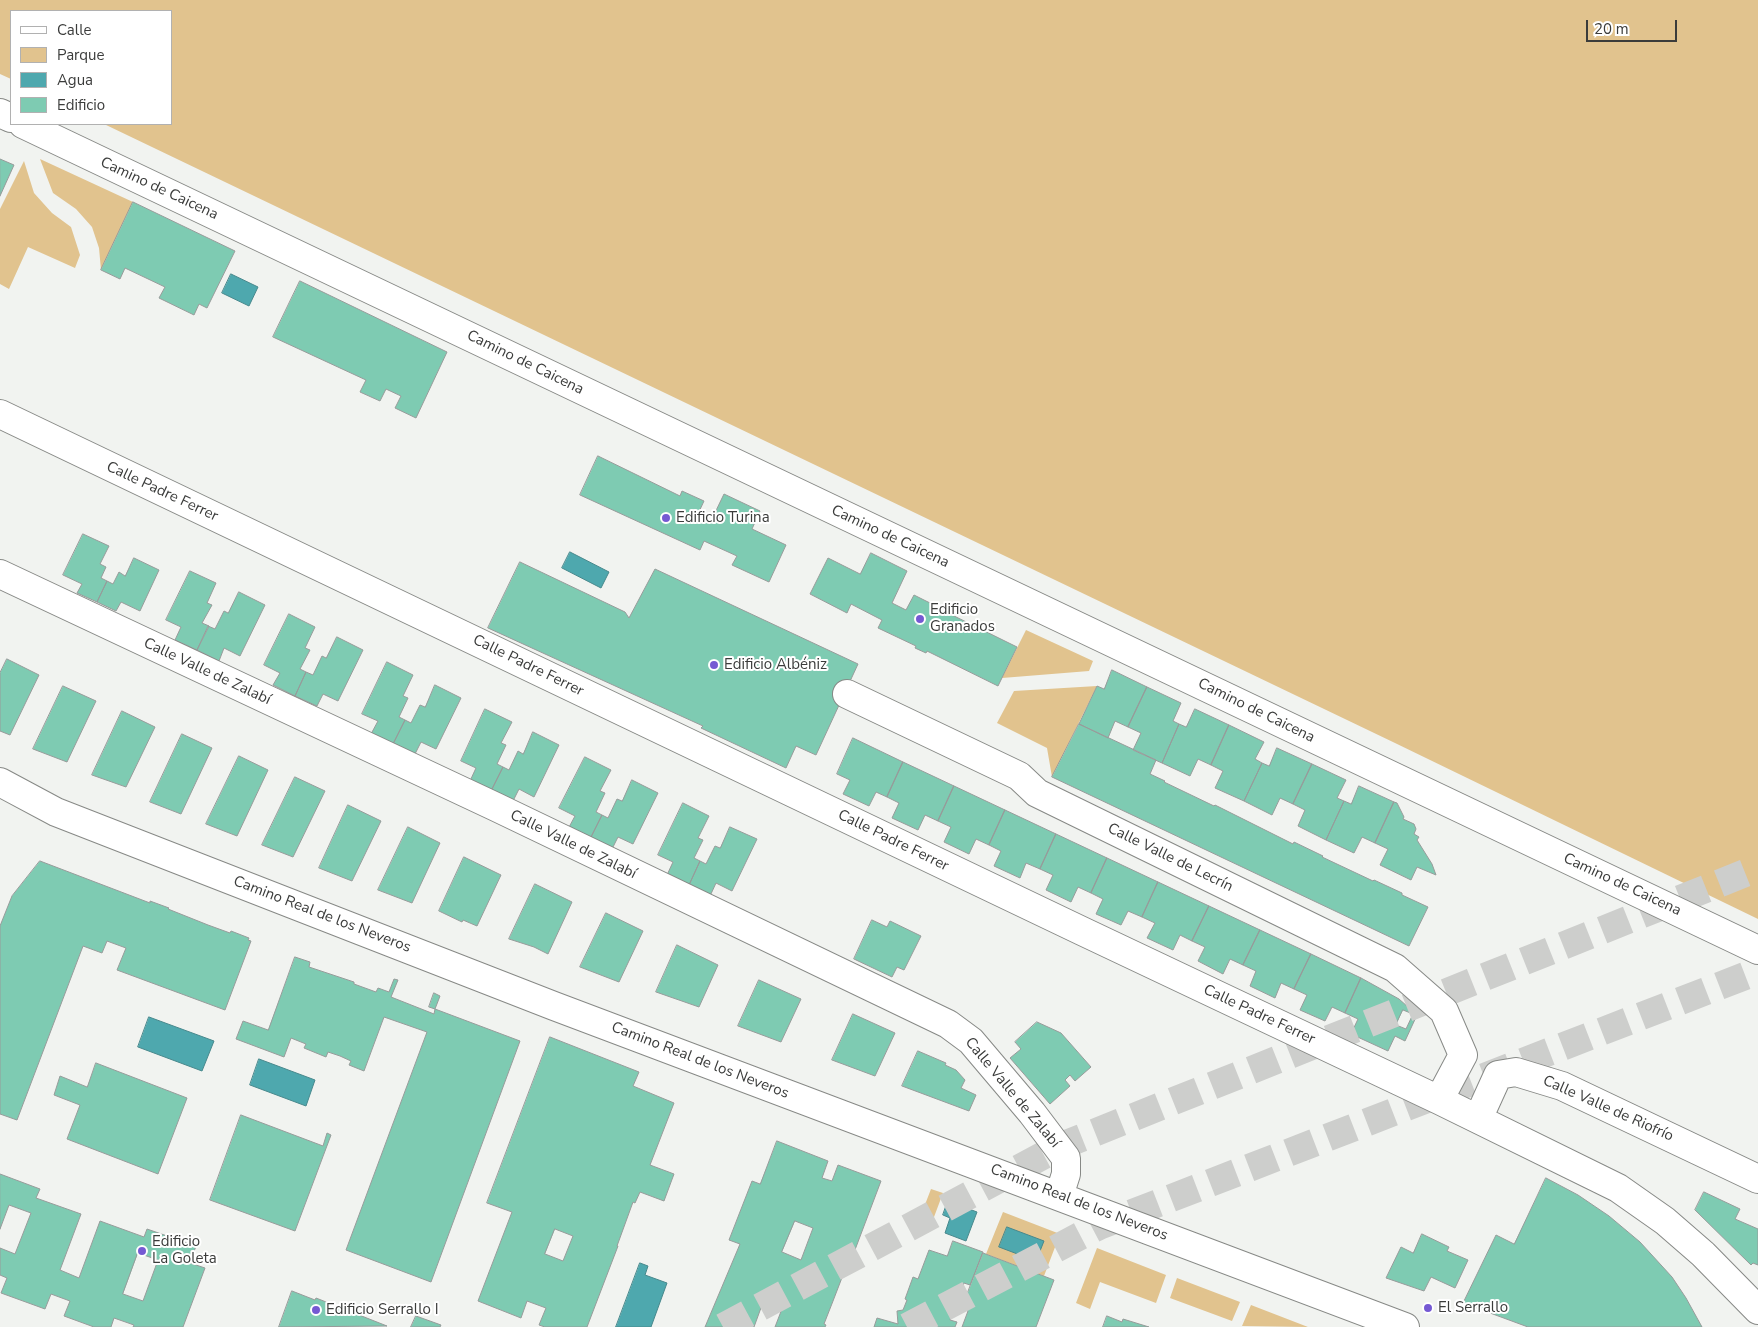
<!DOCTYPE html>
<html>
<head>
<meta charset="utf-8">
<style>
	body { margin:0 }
	#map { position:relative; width:1758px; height:1327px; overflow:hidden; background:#f1f3f0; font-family:"Nunito Sans",sans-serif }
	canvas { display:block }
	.legend { position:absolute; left:10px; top:10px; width:162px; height:115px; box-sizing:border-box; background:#fff; border:1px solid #b1b1b1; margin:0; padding:6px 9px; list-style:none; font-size:15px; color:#3b3c3b }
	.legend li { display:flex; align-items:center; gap:10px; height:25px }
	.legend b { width:25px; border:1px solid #b1b1b1 }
	.scale { position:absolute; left:1586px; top:20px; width:91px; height:22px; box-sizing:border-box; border:2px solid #3b3c3b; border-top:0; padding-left:6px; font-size:15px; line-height:18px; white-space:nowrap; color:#3b3c3b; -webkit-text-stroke:4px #fff; paint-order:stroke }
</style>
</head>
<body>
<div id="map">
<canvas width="1758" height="1327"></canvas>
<ul class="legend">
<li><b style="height:6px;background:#fff"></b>Calle</li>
<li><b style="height:14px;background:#e1c38e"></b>Parque</li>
<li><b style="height:14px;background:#4ea8ae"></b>Agua</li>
<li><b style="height:14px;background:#7ecbb2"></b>Edificio</li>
</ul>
<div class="scale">20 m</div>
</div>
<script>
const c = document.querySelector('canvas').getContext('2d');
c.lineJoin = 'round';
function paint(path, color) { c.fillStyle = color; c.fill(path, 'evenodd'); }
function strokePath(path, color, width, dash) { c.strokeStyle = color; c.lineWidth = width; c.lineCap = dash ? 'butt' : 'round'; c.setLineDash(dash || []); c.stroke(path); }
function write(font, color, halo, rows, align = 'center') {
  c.font = font + ' "Nunito Sans",sans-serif'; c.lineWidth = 4; c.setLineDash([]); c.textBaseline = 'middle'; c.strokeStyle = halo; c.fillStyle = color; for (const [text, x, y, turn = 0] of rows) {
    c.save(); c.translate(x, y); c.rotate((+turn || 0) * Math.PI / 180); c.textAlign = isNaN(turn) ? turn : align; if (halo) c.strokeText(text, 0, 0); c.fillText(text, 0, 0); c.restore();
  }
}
const green = new Path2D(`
	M0 0H1758V919L1395 743 104 124H171V11H11V79L0 74Z
	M40 159 133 202 101 270 99 248 92 227 76 209 53 193Z
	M24 161 34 193 52 213 71 227 80 255 75 268 28 247 9 289 0 284V209Z
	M1026 630 1093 661 1089 671 1002 678Z
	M1097 686 1052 777 1047 748 997 723 1014 691Z
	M931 1189 943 1193 928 1233 916 1228Z
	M1003 1212 1060 1234 1044 1276 986 1254Z
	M1097 1248 1166 1275 1156 1303 1100 1282 1090 1309 1076 1303Z
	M1177 1278 1240 1302 1232 1321 1170 1298Z
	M1251 1305 1308 1327 1242 1326Z`);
const water = new Path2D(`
	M231 274 258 287 249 306 222 293Z
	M570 552 609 572 601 588 562 568Z
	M149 1017 214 1041 202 1071 138 1047Z
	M259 1059 315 1080 306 1106 250 1085Z
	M948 1201 977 1212 966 1241 945 1233 950 1218 943 1215Z
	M1007 1227 1044 1241 1036 1261 999 1247Z
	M640 1263 648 1266 645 1275 667 1283 651 1327H616Z`);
const building = new Path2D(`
	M0 159 14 165 0 196Z
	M133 202 235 251 207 308 199 304 194 315 159 298 165 287 125 268 120 279 101 270Z
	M300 281 447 352 416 418 395 408 401 396 386 389 380 401 360 392 366 380 273 337Z
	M598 456 680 496 682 491 704 501 697 516 711 521 724 494 760 511 752 529 786 545 769 582 732 565 737 556 704 541 700 550 580 495Z
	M83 534 109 546 100 564 106 567 101 578 107 581 97 602 77 593 82 584 63 575Z
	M871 553 907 571 892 603 906 610 914 595 934 605 932 609 945 615 946 612 1017 647 998 686 927 651 926 653 915 648 916 646 878 628 882 620 851 604 847 613 810 594 828 558 860 574Z
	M134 558 159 570 140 611 121 602 116 611 97 602 107 581 113 584 119 572 125 576Z
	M520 562 625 612 629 618 655 569 858 664 816 755 796 746 786 768 701 728 703 726 488 628Z
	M190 571 216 583 207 603 212 605 202 623 209 626 197 650 175 640 181 627 166 620Z
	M239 592 265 605 240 656 224 648 219 661 197 650 208 626 215 629 224 611 228 613Z
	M289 614 315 627 305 648 310 650 300 669 306 672 295 696 273 685 280 673 264 665Z
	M337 637 363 650 338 701 323 694 317 706 295 696 306 672 313 675 322 656 326 658Z
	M7 659 39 675 10 735 0 731V673Z
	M387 662 413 675 403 696 408 698 399 717 405 720 393 744 371 734 378 721 362 714Z
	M1112 670 1147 687 1128 727 1115 721 1108 738 1079 724 1097 686 1104 689Z
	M435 685 461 698 436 749 421 742 415 754 393 744 405 720 411 723 420 705 425 707Z
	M63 686 96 701 67 762 33 749Z
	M1147 687 1181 703 1173 721 1179 724 1162 763 1133 750 1141 733 1128 727Z
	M485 709 512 722 501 743 506 745 497 764 503 767 491 791 470 781 476 768 461 761Z
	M1195 709 1229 725 1211 765 1198 759 1190 776 1162 763 1179 724 1186 727Z
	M122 711 155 727 126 787 92 775Z
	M1079 724 1156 760 1150 774 1165 781 1164 782 1214 806 1215 805 1293 844 1294 842 1323 856 1322 857 1373 881 1374 880 1402 893V895L1428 907 1409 946 1052 777Z
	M1229 725 1264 742 1255 759 1262 763 1244 801 1215 788 1223 771 1211 765Z
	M533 732 559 745 534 797 519 789 513 801 491 791 503 767 509 770 518 751 523 754Z
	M182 734 212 748 181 814 150 802Z
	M853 738 903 762 887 797 876 792 869 806 843 794 850 780 837 774Z
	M1277 748 1312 764 1293 804 1280 798 1272 815 1244 801 1262 763 1269 766Z
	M239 756 268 770 237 836 206 824Z
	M585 757 611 770 600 791 605 793 596 812 602 815 590 839 568 829 575 816 559 808Z
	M903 762 954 786 938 821 925 815 918 830 892 818 899 803 887 797Z
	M1312 764 1346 780 1337 798 1344 801 1326 840 1298 826 1305 810 1293 804Z
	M295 777 325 791 293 857 262 845Z
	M632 780 658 793 633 844 618 837 612 849 590 839 602 815 608 818 617 799 622 801Z
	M954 786 1005 810 989 845 976 839 969 854 944 842 951 827 938 821Z
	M1359 786 1394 802 1375 843 1362 837 1354 853 1326 840 1344 801 1351 804Z
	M1394 802 1397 803 1404 817 1403 819 1414 824 1416 829 1414 834 1419 837 1417 840 1432 864 1436 875 1417 867 1411 880 1380 865 1388 849 1375 843Z
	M683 803 709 816 698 838 703 840 694 858 700 861 689 885 667 875 673 862 658 855Z
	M348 805 381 821 352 881 319 868Z
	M1005 810 1056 834 1040 869 1026 863 1020 878 994 866 1001 851 989 845Z
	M408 827 440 843 412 903 378 890Z
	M730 827 757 839 732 891 716 883 710 896 689 885 700 861 706 864 715 846 720 848Z
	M1056 834 1107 858 1091 893 1078 887 1071 902 1046 890 1053 875 1040 869Z
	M464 857 501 875 477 926 463 920 462 922 439 911Z
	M1107 858 1158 882 1142 917 1128 911 1121 925 1096 914 1103 899 1091 893Z
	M40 861 150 903V901L169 908 168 909 208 925 230 933 231 931 249 938 248 940 251 941 225 1010 117 970 126 948 107 941 102 953 83 946 17 1120 0 1114V926L12 896Z
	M1158 882 1209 906 1192 941 1180 935 1173 950 1147 938 1155 923 1142 917Z
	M535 884 572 902 548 954 534 947 509 939Z
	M1209 906 1260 930 1243 965 1230 959 1223 974 1198 961 1205 947 1192 941Z
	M606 913 643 931 619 982 580 967Z
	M872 920 887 927 890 921 921 936 904 970 897 967 892 977 854 959Z
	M1260 930 1311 954 1294 989 1281 983 1275 998 1250 986 1256 971 1243 965Z
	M677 945 718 965 699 1007 656 992Z
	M1311 954 1361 978 1345 1013 1332 1007 1325 1021 1300 1010 1307 995 1294 989Z
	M295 957 310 962 309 967 354 982V984L376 992 378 988 389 992 394 979 398 980 391 997 434 1014 435 1009 520 1041 431 1282 346 1250 427 1032 384 1017 364 1071 349 1065 351 1061 340 1056 328 1052 326 1057 304 1048 306 1044 291 1038 284 1057 236 1039 243 1021 268 1030Z
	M1361 978 1399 999 1417 1015 1405 1041 1395 1036 1388 1051 1351 1034 1358 1019 1345 1013ZM1403 1010 1413 1014 1406 1029 1396 1025Z
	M759 980 801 999 781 1042 738 1026Z
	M434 993 440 996 435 1009 429 1007Z
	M853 1014 895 1033 875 1076 832 1060Z
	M1037 1022 1061 1033 1091 1067 1075 1081 1070 1075 1065 1080 1070 1086 1050 1104 1010 1058 1021 1049 1015 1042Z
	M550 1037 639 1072 633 1086 674 1103 650 1165 674 1174 664 1201 640 1192 635 1203 633 1202 617 1246H618L587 1327H545L539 1325 546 1308 527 1301 521 1318 478 1301 512 1212 487 1203ZM555 1229 573 1236 563 1261 545 1254Z
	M918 1051 946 1063 945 1065 956 1070 965 1080 961 1088 976 1095 969 1111 902 1086Z
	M96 1063 187 1098 158 1174 67 1139 80 1105 54 1095 60 1076 87 1087Z
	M241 1115 323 1146 327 1133 331 1135 295 1231 210 1200Z
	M777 1141 828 1161 822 1178 832 1181 838 1165 881 1181 850 1263 845 1275H843L833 1301 824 1324 826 1325 825 1327H775L785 1301 766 1294 754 1327H705L740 1244 729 1240 752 1181 760 1184ZM795 1221 813 1228 801 1260 782 1252Z
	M0 1174 40 1189 36 1198 81 1214 60 1270 79 1278 100 1221 144 1237 147 1229 196 1246 190 1263 205 1268 183 1327H133L134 1325 114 1318 111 1327H94L64 1316 70 1301 51 1294 45 1309 1 1293 7 1278 0 1275V1248L15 1254 31 1213 9 1205 0 1229ZM138 1253 158 1260 143 1301 123 1294Z
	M1546 1178 1578 1195 1609 1216 1640 1242 1672 1277 1686 1298 1702 1327H1528L1463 1303 1496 1235 1514 1244Z
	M1704 1192 1740 1209 1735 1219 1758 1229V1265L1753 1263 1751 1265 1695 1210Z
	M1422 1234 1449 1247 1447 1251 1468 1260 1455 1288 1431 1277 1424 1291 1386 1278 1401 1247 1413 1253Z
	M953 1241 983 1252 970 1285 964 1283 958 1297 965 1300 962 1308 955 1305V1307L950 1320 957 1322 955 1327H874L877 1318 898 1324 897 1311 903 1310 907 1300 905 1299 913 1277 918 1279 929 1250 947 1256Z
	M983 1253 1054 1280 1036 1327H962L968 1311 962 1308Z
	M292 1291 315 1300 316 1298 387 1326 279 1327Z
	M416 1316 441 1325 440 1327H411Z
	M1107 1316 1122 1322 1123 1319 1149 1327H1103Z`);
const highwayTunnel = new Path2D(`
	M723 1327 1061 1146 1758 868
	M907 1327 1099 1226 1758 971`);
const minor = new Path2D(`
	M0 113 11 118
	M23 124 1758 950
	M0 414 1082 931 1439 1100 1618 1188 1665 1221 1703 1254 1758 1310
	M0 574 496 807 948 1024 971 1041 1032 1113 1066 1158V1174L1059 1196
	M847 694 1019 776 1037 793 1395 968 1444 1011 1463 1055
	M0 782 56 812 554 1006 1405 1327
	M1498 1075 1516 1072 1562 1086 1758 1179
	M1439 1100 1463 1055
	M1478 1119 1498 1075`);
const markers = [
	[666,518,5,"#7559d3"],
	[920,619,5,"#7559d3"],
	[714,665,5,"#7559d3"],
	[142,1251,5,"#7559d3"],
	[1428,1308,5,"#7559d3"],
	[316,1310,5,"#7559d3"]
];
const streetNames = [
	["Camino de Caicena",159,189,25],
	["Camino de Caicena",525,363,26],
	["Calle Padre Ferrer",162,492,25],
	["Camino de Caicena",890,537,25],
	["Calle Padre Ferrer",528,666,26],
	["Calle Valle de Zalabí",207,672,25],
	["Camino de Caicena",1256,711,26],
	["Calle Padre Ferrer",893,841,26],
	["Calle Valle de Zalabí",573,845,26],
	["Calle Valle de Lecrín",1170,858,26],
	["Camino de Caicena",1622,885,25],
	["Camino Real de los Neveros",322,915,21],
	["Calle Padre Ferrer",1259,1015,25],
	["Camino Real de los Neveros",700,1061,21],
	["Calle Valle de Zalabí",1012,1093,50],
	["Calle Valle de Riofrío",1608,1109,24],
	["Camino Real de los Neveros",1079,1203,21]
];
const poiNames = [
	["Edificio Turina",676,518],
	["Edificio",930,610],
	["Granados",930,627],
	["Edificio Albéniz",724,665],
	["Edificio",152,1242],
	["La Goleta",152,1259],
	["El Serrallo",1438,1308],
	["Edificio Serrallo I",326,1310]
];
paint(green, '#e1c38e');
paint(water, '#4ea8ae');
strokePath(water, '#48888c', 1);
paint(building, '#7ecbb2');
strokePath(building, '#979b9a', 1);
strokePath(highwayTunnel, '#cdcecc', 28, [28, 14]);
strokePath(minor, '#878986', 30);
strokePath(minor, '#fff', 28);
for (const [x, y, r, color] of markers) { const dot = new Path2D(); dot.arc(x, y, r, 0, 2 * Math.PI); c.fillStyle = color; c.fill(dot); strokePath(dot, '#fff', 2); }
write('15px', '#3b3c3b', '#fff', streetNames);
write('15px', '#3b3c3b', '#fff', poiNames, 'left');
</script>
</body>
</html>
